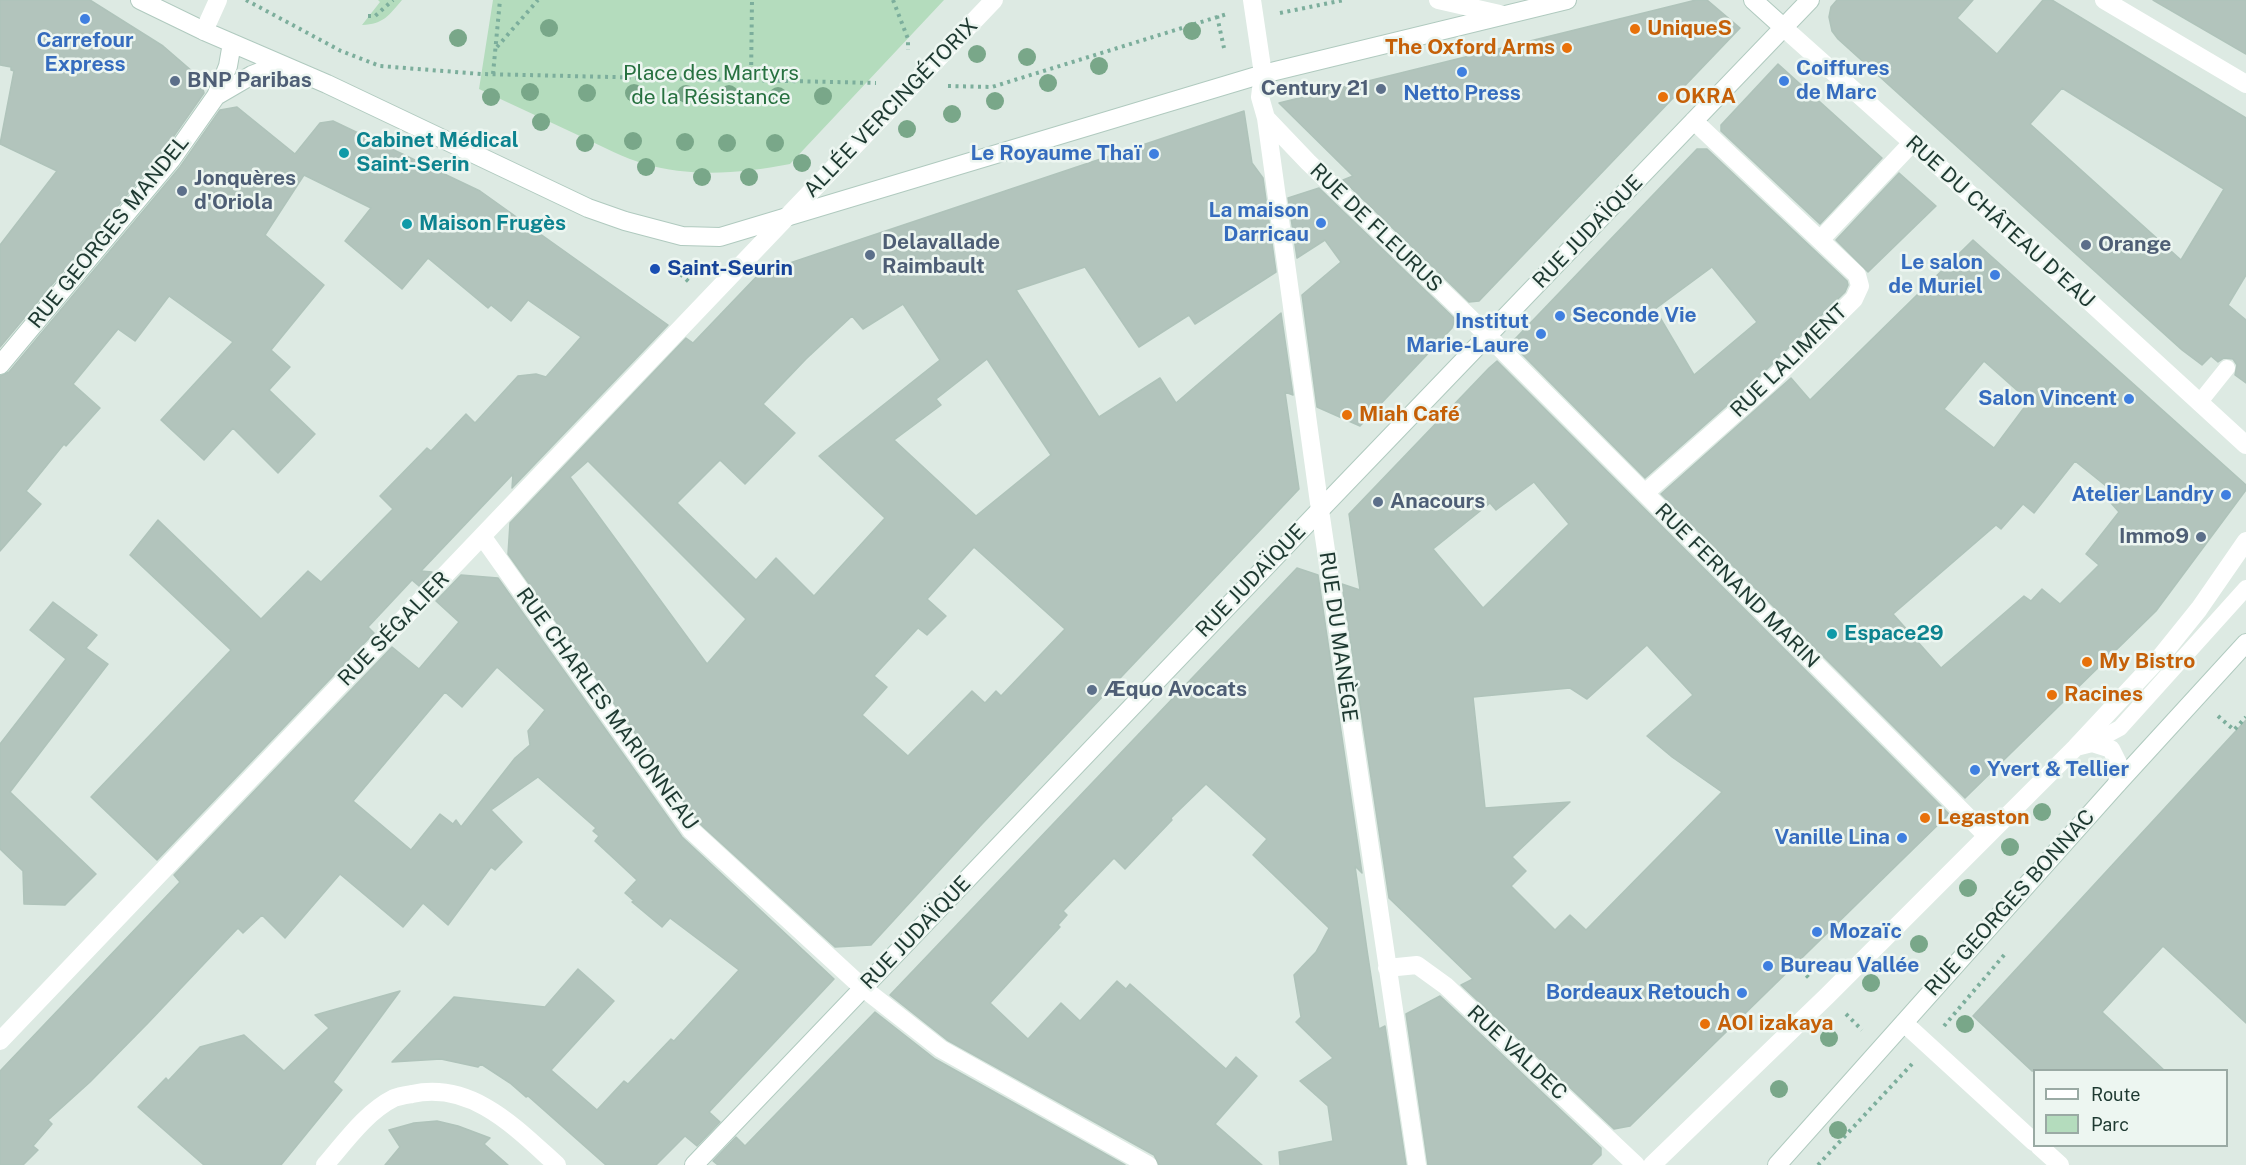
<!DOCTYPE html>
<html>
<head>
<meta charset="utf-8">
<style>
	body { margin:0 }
	#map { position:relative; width:2246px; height:1165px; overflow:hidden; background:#ddeae3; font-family:"Public Sans",sans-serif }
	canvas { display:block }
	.legend { position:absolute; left:2033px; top:1069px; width:195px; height:78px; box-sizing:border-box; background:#edf6f1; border:2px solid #9aaaa4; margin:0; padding:8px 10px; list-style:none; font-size:18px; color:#1e3931 }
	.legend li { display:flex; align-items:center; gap:12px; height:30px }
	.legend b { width:30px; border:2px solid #9aaaa4 }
</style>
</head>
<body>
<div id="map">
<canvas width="2246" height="1165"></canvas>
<ul class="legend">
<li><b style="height:8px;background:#fff"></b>Route</li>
<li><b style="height:16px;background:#b4dcbd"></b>Parc</li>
</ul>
</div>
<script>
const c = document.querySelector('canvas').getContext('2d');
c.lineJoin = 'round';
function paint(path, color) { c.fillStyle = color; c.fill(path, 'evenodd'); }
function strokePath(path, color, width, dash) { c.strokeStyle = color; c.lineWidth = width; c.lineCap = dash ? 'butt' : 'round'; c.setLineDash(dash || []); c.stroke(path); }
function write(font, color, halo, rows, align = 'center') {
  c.font = font + ' "Public Sans",sans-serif'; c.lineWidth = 5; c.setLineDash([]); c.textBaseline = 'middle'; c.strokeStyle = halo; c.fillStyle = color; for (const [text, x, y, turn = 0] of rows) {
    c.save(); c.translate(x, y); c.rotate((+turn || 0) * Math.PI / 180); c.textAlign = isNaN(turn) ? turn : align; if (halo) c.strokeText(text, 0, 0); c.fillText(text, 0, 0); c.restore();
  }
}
const green = new Path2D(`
	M378 0H402C388 16 384 24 362 25L380 2Z
	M493 0H944L790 164C743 173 693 178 645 164 624 158 603 147 582 137 548 121 513 105 479 89Z`);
const building = new Path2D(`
	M0 0H90L163 46 200 78 204 93 162 153 0 347V245L57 171 0 144 14 71 11 70V67L0 65Z
	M1696 0H1707L1740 28 1479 301 1469 302 1343 180 1353 176 1279 103Z
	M1837 0H1973L1957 18 1997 54 2043 0H2052L2246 118V275L2228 305 2246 320V383L2235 375 2237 365 2233 359 2224 358 2218 362 2211 356 2202 365 2182 350 1838 39 1832 31 1829 17 1831 7ZM2062 88 2224 189 2181 260 2030 124Z
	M2153 0H2246V54Z
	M1778 64 1882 158 1820 224 1721 131V125Z
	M237 107 295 154 320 123 333 121 480 191 668 325 512 488 513 474 421 571 432 572 419 586 412 580 368 627 374 633 157 860 91 797 231 650 130 555 158 520 261 619 308 571 321 582 393 509 380 496 427 448 431 451 466 414 475 423 518 376 536 374 546 377 581 337 528 300 511 321 491 305 488 308 428 258 402 289 345 241 371 208 304 175 265 235 324 285 271 350 290 367 269 390 315 434 278 473 233 428 204 460 161 420 233 342 169 296 135 341 118 329 73 384 100 408 66 446 64 444 26 491 41 504 0 551V376L9 372 180 167 220 110Z
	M1244 111 1252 163 1263 178 1276 272 1195 324 1189 315 1139 347 1085 267 1016 290 1099 417 1160 378 1176 403 1281 313 1293 395 1285 392 1299 489 982 824 871 945 835 947 699 823 508 554 510 523 686 338 693 343 760 273ZM903 304 940 360 819 456 885 518 814 596 776 558 756 580 677 503 720 460 745 484 795 433 763 404 806 359 852 316 863 329ZM987 359 1051 455 976 516 894 440 941 405 936 399ZM588 461 746 619 707 664 570 477ZM974 547 1065 629 1001 696 996 691 985 703 972 691 908 756 862 715 887 687 874 676 918 628 927 635 946 616 927 599Z
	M1697 149H1707L1847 281 1848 285 1845 292 1759 377 1645 478 1515 347 1519 343 1515 339ZM1712 267 1757 322 1694 375 1655 309Z
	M1899 173 1936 206 1868 272 1836 240Z
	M1319 188 1455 319 1452 328 1360 426 1317 407 1302 295 1341 262 1325 240 1297 258 1288 198Z
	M1973 240 2246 485V490L2156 611 1965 798 1661 494 1791 378 1810 400ZM1984 361 2029 401 1994 448 1944 409ZM2075 461 2116 494 2111 503 2119 512 2086 554 2099 565 2060 604 2042 589 2031 601 2024 596 1941 668 1893 614 1996 525 2001 529 2023 504 2034 513Z
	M1497 361 1949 814 1630 1126 1614 1129 1461 985 1473 979 1389 898 1342 584 1360 590 1349 514 1489 368ZM1534 482 1569 524 1483 608 1433 549 1490 503 1496 510ZM1647 645 1693 695 1647 736 1672 757 1722 792 1586 930 1570 915 1555 930 1511 886 1526 871 1512 857 1570 802 1485 808 1473 697 1570 688 1587 699Z
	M1297 568 1318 575 1362 873 1355 866 1367 950 1379 1029 1385 1026 1406 1165H1280L1279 1152 1333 1141 1328 1106 1300 1081 1333 1058 1296 1022 1301 1017 1294 975 1316 952 1329 928 1253 855 1267 839 1206 784 1171 818 1172 820 1125 869 1114 858 1063 911 1067 915 1058 925 1060 927 990 1003 1028 1039 1061 1003 1080 1021 1117 981 1126 989 1130 984 1226 1069 1236 1057 1257 1076 1215 1124 1262 1165H1159L1154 1155 947 1040 890 995Z
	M461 575 498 578 682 837 834 979 709 1112 720 1122 697 1146 685 1136 656 1165H606L528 1096 526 1097 510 1083 481 1064 478 1067 441 1059 392 1062 454 997 545 1007 578 969 614 1001 551 1070 597 1110 624 1081 628 1084 671 1039 674 1041 739 970 670 918 662 927 632 902 634 901 625 893 637 880 595 841 599 836 593 831 596 828 538 777 491 810 522 842 495 870 491 867 448 925 423 903 403 927 340 874 285 938 262 915 243 933 238 928 148 1023 90 1082 48 1120 52 1124 33 1146 38 1150 23 1165H0V1071L180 882 174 875 392 647 419 669 459 622 436 601ZM497 667 545 710 528 731 530 745 515 758 461 827 456 820 453 824 440 814 411 850 353 801 445 692 462 707Z
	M53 602 97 635 86 648 108 664 10 792 96 874 65 905 24 904 23 871 0 849V744L66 659 30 630Z
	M2246 720V1023L2163 946 2102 1012 2165 1071H2032L1973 1016Z
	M400 991 333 1082 342 1090 281 1165H204L138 1107 166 1078 168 1081 200 1047 244 1035 284 1071 329 1028 315 1015Z
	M1440 996 1601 1148V1155L1591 1165H1428L1406 1014Z
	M875 1012 935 1059 1125 1165H718L713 1161 736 1137 745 1146Z
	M437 1121 458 1126 490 1138 484 1144 508 1165H385L400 1147 389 1130 414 1123Z`);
const path = new Path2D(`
	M246 0 341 51 380 66 481 74 876 83
	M893 0 908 39V50
	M1280 13 1344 0
	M368 16H375L393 0
	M1217 16 1224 48
	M497 47 538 0
	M493 74 500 0
	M751 80 752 0
	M948 86 992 87 1227 14
	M679 261 677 271 689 282
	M2218 716 2234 730 2246 717
	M1801 970 1809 978
	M1846 1014 1862 1030
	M1944 1026 2005 954
	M1818 1165 1912 1064`);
const lane = new Path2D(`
	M2199 403 2227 368
	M2092 743 2120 728 2246 588`);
const street = new Path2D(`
	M1252 0 1263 74 1260 97 1266 118 1320 510 1417 1165
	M1438 0 1504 15
	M2104 0 2246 84
	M1784 28 2055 270 2246 445
	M204 31 218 0
	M1266 118 1308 162 1470 318 1986 835
	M1820 240 1912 143
	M1645 493 1767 385 1854 299 1860 286 1857 275 1694 121
	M482 536 691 830 863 988 941 1049 1148 1165
	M2076 747 2092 743 2111 749 2120 767 2117 784
	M1387 968 1417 965 1446 986 1636 1165
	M1904 1023 2034 1142
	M0 1041 994 0
	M2039 1146 2060 1165
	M325 1165C345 1142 366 1112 394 1098 399 1096 406 1095 412 1094 472 1081 516 1128 557 1165
	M1652 1165 1827 996 2076 747 2162 655 2199 609 2246 541`);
const secondary = new Path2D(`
	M140 0 204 31 327 84 588 208 625 221 682 236 720 237 1263 74 1567 0
	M1753 0 1784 28
	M216 96 252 75 280 64
	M0 365 171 160 216 96 228 66 232 43
	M694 1165 1320 510 1810 0
	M1777 1165 2117 784 2246 643`);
const trees = [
	[549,28],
	[1192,31],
	[458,38],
	[977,54],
	[1027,57],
	[1099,66],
	[1048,83],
	[530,92],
	[587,93],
	[634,93],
	[686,94],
	[729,94],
	[778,96],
	[823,96],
	[491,97],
	[995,101],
	[952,114],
	[541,122],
	[907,129],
	[633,141],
	[685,142],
	[585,143],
	[727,143],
	[775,143],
	[802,163],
	[646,167],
	[702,177],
	[749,177],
	[2042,812],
	[2010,847],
	[1968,888],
	[1919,944],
	[1871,983],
	[1965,1024],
	[1829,1038],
	[1779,1089],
	[1838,1130]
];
const markers = [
	[85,19,6,"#3f7fe0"],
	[1635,29,6,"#e8710a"],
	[1567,48,6,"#e8710a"],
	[1462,72,6,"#3f7fe0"],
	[175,81,6,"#5c6f8a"],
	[1784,81,6,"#3f7fe0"],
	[1381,89,6,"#5c6f8a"],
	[1663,97,6,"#e8710a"],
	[344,153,6,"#0f9aa8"],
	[1154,154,6,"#3f7fe0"],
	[182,191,6,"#5c6f8a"],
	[1321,223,6,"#3f7fe0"],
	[407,224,6,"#0f9aa8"],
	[2086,245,6,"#5c6f8a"],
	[870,255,6,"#5c6f8a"],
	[655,269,6,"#1a4fb4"],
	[1995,275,6,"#3f7fe0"],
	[1560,316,6,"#3f7fe0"],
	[1541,334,6,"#3f7fe0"],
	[2129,399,6,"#3f7fe0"],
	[1347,415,6,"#e8710a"],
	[2226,495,6,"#3f7fe0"],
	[1378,502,6,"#5c6f8a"],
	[2201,537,6,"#5c6f8a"],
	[1832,634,6,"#0f9aa8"],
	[2087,662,6,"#e8710a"],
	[1092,690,6,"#5c6f8a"],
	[2052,695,6,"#e8710a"],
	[1975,770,6,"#3f7fe0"],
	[1925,818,6,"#e8710a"],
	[1902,838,6,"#3f7fe0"],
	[1817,932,6,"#3f7fe0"],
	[1768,966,6,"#3f7fe0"],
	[1742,993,6,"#3f7fe0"],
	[1705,1024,6,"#e8710a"]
];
const foodNames = [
	["UniqueS",1647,29],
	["The Oxford Arms",1555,48,"right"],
	["OKRA",1675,97],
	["Miah Café",1359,415],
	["My Bistro",2099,662],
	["Racines",2064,695],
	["Legaston",1937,818],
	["AOI izakaya",1717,1024]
];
const shopNames = [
	["Carrefour",85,41,"center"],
	["Express",85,65,"center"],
	["Coiffures",1796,69,"left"],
	["de Marc",1796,93,"left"],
	["Netto Press",1462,94,"center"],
	["Le Royaume Thaï",1142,154],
	["La maison",1309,211],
	["Darricau",1309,235],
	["Le salon",1983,263],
	["de Muriel",1983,287],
	["Seconde Vie",1572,316,"left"],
	["Institut",1529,322],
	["Marie-Laure",1529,346],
	["Salon Vincent",2117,399],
	["Atelier Landry",2214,495],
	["Yvert & Tellier",1987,770,"left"],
	["Vanille Lina",1890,838],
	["Mozaïc",1829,932,"left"],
	["Bureau Vallée",1780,966,"left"],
	["Bordeaux Retouch",1730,993]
];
const parkNames = [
	["Place des Martyrs",711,74],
	["de la Résistance",711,98]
];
const serviceNames = [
	["BNP Paribas",187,81],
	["Century 21",1369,89,"right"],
	["Jonquères",194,179],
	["d'Oriola",194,203],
	["Delavallade",882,243],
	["Raimbault",882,267],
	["Orange",2098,245],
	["Anacours",1390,502],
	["Immo9",2189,537,"right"],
	["Æquo Avocats",1104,690]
];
const streetNames = [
	["ALLÉE VERCINGÉTORIX",891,108,-46],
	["RUE DU CHÂTEAU D'EAU",2000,222,42],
	["RUE DE FLEURUS",1376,228,44],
	["RUE GEORGES MANDEL",109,232,-51],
	["RUE JUDAÏQUE",1588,232,-46],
	["RUE LALIMENT",1789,361,-44],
	["RUE JUDAÏQUE",1251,581,-46],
	["RUE FERNAND MARIN",1737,586,45],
	["RUE SÉGALIER",394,629,-46],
	["RUE DU MANÈGE",1338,637,82],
	["RUE CHARLES MARIONNEAU",607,709,54],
	["RUE GEORGES BONNAC",2010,903,-48],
	["RUE JUDAÏQUE",916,933,-46],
	["RUE VALDEC",1517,1053,43]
];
const cultureNames = [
	["Cabinet Médical",356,141],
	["Saint-Serin",356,165],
	["Maison Frugès",419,224],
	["Espace29",1844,634]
];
const transitNames = [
	["Saint-Seurin",667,269]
];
paint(green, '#b4dcbd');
paint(building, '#b2c4bc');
strokePath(building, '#afc3ba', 1.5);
strokePath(secondary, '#b0cabf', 20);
strokePath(path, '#7cae9c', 4, [3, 4.5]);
strokePath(lane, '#fff', 16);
strokePath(street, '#fff', 18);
strokePath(secondary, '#fff', 18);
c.fillStyle = '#79a789';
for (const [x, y] of trees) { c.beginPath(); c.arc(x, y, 9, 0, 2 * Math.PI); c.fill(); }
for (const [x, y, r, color] of markers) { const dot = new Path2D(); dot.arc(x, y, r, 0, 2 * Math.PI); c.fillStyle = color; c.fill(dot); strokePath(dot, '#edf6f1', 2); }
write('bold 21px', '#c56008', '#edf6f1', foodNames, 'left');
write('bold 21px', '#366cbe', '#edf6f1', shopNames, 'right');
write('21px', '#277140', '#edf6f1', parkNames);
write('bold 21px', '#4e5e75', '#edf6f1', serviceNames, 'left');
write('21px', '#1e3931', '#edf6f1', streetNames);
write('bold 21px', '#0d838f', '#edf6f1', cultureNames, 'left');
write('bold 21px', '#164399', '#edf6f1', transitNames, 'left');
</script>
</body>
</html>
